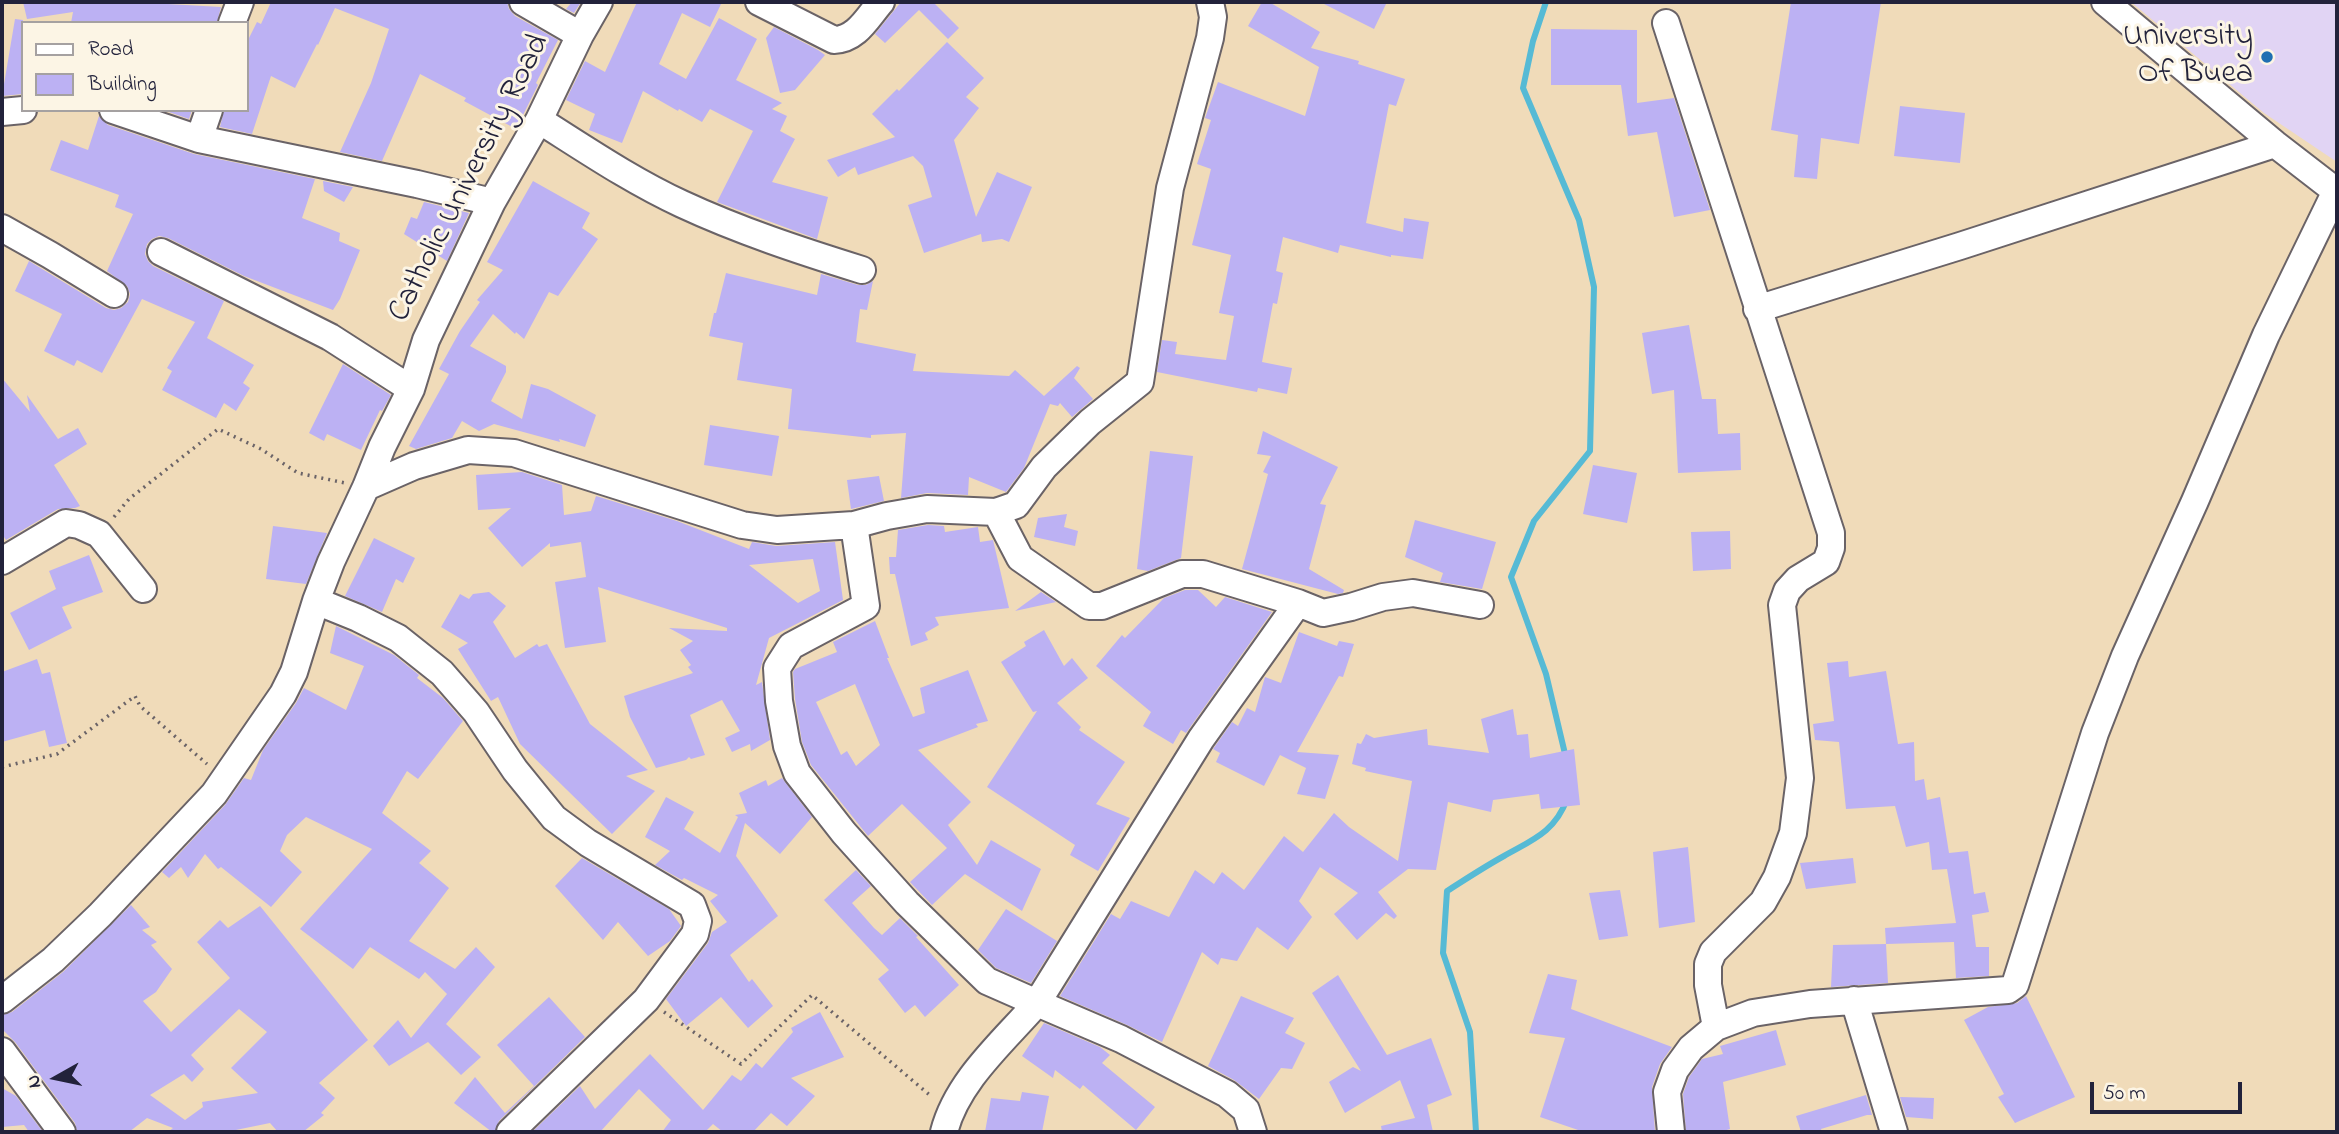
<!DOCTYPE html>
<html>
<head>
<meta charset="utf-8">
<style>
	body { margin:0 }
	#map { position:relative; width:2339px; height:1134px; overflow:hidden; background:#f0dbb9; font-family:"Indie Flower",sans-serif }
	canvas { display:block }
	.frame { position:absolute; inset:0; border:4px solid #22223b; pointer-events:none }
	.legend { position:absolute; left:21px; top:21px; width:228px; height:91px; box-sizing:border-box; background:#fcf5e5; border:2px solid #a5a1a1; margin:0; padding:9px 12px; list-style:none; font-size:21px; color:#22223b }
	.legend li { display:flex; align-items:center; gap:14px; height:35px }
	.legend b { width:35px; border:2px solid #a5a1a1 }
	.north { position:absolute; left:21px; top:1043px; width:70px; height:70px; -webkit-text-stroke:5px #fcf5e5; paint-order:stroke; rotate:261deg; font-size:19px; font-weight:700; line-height:28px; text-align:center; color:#22223b }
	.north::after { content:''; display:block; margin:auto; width:24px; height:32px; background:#22223b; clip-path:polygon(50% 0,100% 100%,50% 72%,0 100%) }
	.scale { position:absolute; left:2090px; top:1082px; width:152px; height:32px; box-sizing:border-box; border:4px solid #22223b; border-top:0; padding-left:9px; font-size:21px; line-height:24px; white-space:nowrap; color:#22223b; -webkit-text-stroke:5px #fcf5e5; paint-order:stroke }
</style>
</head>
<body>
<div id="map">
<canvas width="2339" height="1134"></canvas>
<div class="frame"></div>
<ul class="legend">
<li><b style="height:9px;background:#fff"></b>Road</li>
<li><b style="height:19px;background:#bcb1f3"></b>Building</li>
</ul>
<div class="north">N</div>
<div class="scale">50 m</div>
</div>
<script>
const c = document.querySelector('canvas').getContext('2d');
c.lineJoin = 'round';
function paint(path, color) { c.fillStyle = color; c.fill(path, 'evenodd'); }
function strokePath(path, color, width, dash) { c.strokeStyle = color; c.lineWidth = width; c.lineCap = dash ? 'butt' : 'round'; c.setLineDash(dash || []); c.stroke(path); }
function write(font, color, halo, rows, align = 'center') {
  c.font = font + ' "Indie Flower",sans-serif'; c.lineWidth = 6; c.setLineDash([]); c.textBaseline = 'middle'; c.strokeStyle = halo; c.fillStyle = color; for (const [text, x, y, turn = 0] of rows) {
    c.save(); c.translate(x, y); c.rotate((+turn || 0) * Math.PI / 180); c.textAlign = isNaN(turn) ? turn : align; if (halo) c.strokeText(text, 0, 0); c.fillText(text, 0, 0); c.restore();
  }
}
const built = new Path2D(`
	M2131 2H2337V162L2264 113Z`);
const stream = new Path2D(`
	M1546 2 1533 41 1523 88 1579 220 1594 287 1590 451 1534 521 1511 577 1546 674 1566 758
	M1476 1132 1470 1032 1443 953 1447 891C1466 879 1484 867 1504 856 1532 840 1555 832 1567 799`);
const building = new Path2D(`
	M23 2H168V4L221 7 217 23H71L73 12 27 19Z
	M271 2H507L509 9 515 16 558 40 536 83 538 85 516 129 464 101 466 98 420 74 382 161 340 152 371 83 389 29 335 8 318 45 317 44 295 88 271 76 252 134 220 127 224 110H247V42L257 22 261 24Z
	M572 2H581L574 13 566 9Z
	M637 2H722L710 27 682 13 659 64 686 79 719 18 757 39 736 80 782 103 772 109 787 116 780 131 795 139 772 182 828 197 817 239 717 202 753 131 710 109 702 122 679 109 678 111 643 91 622 143 589 130 595 114 566 100 585 61 605 72Z
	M901 2H933L959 28 948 39 919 10 885 43 875 34Z
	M1262 2H1269L1320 32 1311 48 1359 61 1358 64 1405 79 1396 106 1389 104 1366 223 1403 232 1404 218 1429 222 1423 259 1391 255V257L1340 245 1338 253 1283 237 1276 271 1283 273 1277 304 1273 303 1262 362 1292 368 1287 394 1258 388 1257 392 1157 372 1162 340 1177 342 1175 354 1226 360 1234 316 1219 313 1231 255 1192 245 1211 169 1197 164 1211 120 1205 118 1218 82 1305 116 1319 67 1248 26Z
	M1320 2H1387L1374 29Z
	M1791 2H1881L1859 144 1821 138 1817 179 1794 177 1798 135 1771 130Z
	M15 19 23 20V94L2 96Z
	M774 27 818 50 825 55 795 90 780 93 766 38Z
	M1551 29 1637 30V103L1674 98 1710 210 1674 217 1657 132 1628 136 1621 85H1551Z
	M947 42 984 78 966 97 979 108 954 140 976 217 997 172 1032 187 1009 242 1002 239 982 242 981 234 924 253 908 205 932 197 923 166 913 156 858 175 855 167 838 177 827 160 895 137 872 114 897 89 899 91Z
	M1900 106 1965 113 1960 163 1894 156Z
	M163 110H192L189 119Z
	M99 116 108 125 194 154 315 179 302 218 340 233 339 241 360 250 340 299 333 310 244 276 168 238 159 236 152 239 147 244 145 254 148 261 153 266 224 301 207 338 254 365 243 383 250 388 236 411 224 403 216 418 162 390 172 371 167 368 195 322 142 299 102 373 77 360 74 366 44 351 62 314 15 291 29 261 106 308 114 310 121 308 128 302 130 294 127 286 107 271 133 214 115 207 119 195 50 170 61 140 88 150Z
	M323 181 353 187 344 202 324 191Z
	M533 181 590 213 582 228 598 239 558 296 549 292 524 339 516 332 515 334 493 314 470 346 506 366V372L491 401 522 419 531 384 548 389 596 415 585 447 559 439 560 442 494 424 479 431 462 421 452 438 416 449 409 446 449 374 439 369 460 331 480 302 477 300 503 270 487 262Z
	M424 202 469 213 447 261 404 234 411 217 417 219Z
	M726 273 817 295 821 274 858 285H866L873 281 867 310 860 309 856 342 916 354 913 371 1009 376 1015 370 1044 396 1077 366 1080 368 1074 378 1093 399 1072 417 1060 403 1058 406 1050 404 1024 468 1006 492 969 477 968 495 927 493 901 498 906 433 871 435V438L788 429 792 389 737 380 743 343 709 336 714 313H716Z
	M1689 325 1702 399H1716L1718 434 1740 433 1741 470 1678 473 1674 390 1652 394 1642 333Z
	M343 364 391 395 382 411 380 410 361 450 327 434 324 441 309 433Z
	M2 378 30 412 27 395 58 439 78 428 87 444 54 465 80 506 75 508 58 509 6 540 2 534Z
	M710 425 779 436 772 476 704 465Z
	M1263 431 1338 467 1320 504 1326 505 1309 569 1344 590 1343 593 1338 594 1242 569 1268 474 1263 472 1271 456 1257 454Z
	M1150 451 1193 456 1181 558 1148 571 1137 569Z
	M1593 465 1637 473 1627 523 1583 514Z
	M522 472 562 485 564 515 591 511 596 496 677 521 749 549 752 542 776 546 835 542 843 600 769 638 756 685 762 682 770 740 751 751 750 744 732 752 725 738 740 731 722 700 690 715 705 755 691 759 689 757 686 760 656 768 630 717 624 696 693 673 688 667 691 665 680 650 693 641 669 628 727 631V628L598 587 606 642 565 648 555 582 586 577 581 542 550 547V543L522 567 488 528 511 508 478 510 476 475ZM813 559 820 591 798 603 749 565Z
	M879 476 884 501 851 509 847 480Z
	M1067 514 1064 527 1078 531 1075 546 1034 537 1038 518Z
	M1415 520 1496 542 1482 589 1440 582 1443 573 1405 557Z
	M928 525 944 526 945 532 978 527 980 542 993 540 1009 608 935 617 939 625 925 633 928 640 911 646 895 574H890L889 557H896L898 530Z
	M273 526 327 533 306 584 266 579Z
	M1730 531 1731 569 1693 571 1691 532Z
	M374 538 415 558 403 583 396 579 382 612 345 596Z
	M89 555 103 592 62 607 72 628 29 650 10 613 56 589 49 571Z
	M1185 590H1198L1216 607 1225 597 1272 612 1186 733 1181 730 1173 744 1143 726 1151 712 1096 666 1122 635 1125 638 1164 598Z
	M489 592 506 606 493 622 515 658 537 644 539 647 547 644 590 724 648 770 626 776 655 791 612 834 520 744 498 697 491 701 458 649 468 643 441 627 460 594 469 599 473 594Z
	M1041 592 1056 602 1015 611Z
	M875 621 889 658H887L913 717 925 713 920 688 968 670 988 721 976 724 978 727 918 750 971 802 948 825 977 865 991 840 1041 869 1022 911 965 874 932 905 910 882 947 848 902 804 868 836 811 765 802 742 795 699 793 672 795 669 837 652 833 642ZM855 684 880 745 856 766 847 751 841 755 816 702Z
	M336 626 394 655 419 675 417 678 443 698 463 721 418 779 407 771 382 813 431 851 419 863 449 888 409 941 455 969 476 947 495 967 446 1024 481 1057 461 1075 428 1042 389 1066 373 1046 398 1020 411 1038 447 994 425 972 419 979 370 947 353 969 300 929 372 849 306 817 287 835 280 851 302 872 271 907 221 867 218 869 205 854 188 878 181 867 169 878 162 872 225 805 244 778 251 780 263 750 296 703 304 688 346 710 364 666 330 653Z
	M1044 630 1064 666 1072 658 1088 678 1057 703 1081 727 1079 730 1125 762 1096 804 1130 818 1098 871 1070 855 1075 845 987 787 1037 711 1033 712 1001 662 1026 646 1024 642Z
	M1299 632 1337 646 1339 641 1354 644 1343 677 1339 676 1297 752 1339 755 1325 799 1297 794 1306 768 1280 755 1264 786 1216 762 1220 753 1213 749 1232 722 1238 726 1247 708 1255 712 1265 677 1281 683Z
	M37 659 42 674 50 672 67 743 49 747 45 730 2 742V672Z
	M1848 661 1849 677 1886 671 1898 744 1914 742 1915 781 1924 779 1927 800 1940 797 1949 853 1968 851 1974 894 1985 892 1989 912 1972 915 1976 947H1989V976L1956 978 1954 942 1886 944 1885 928 1956 923 1947 869 1932 870 1929 842 1906 847 1895 806 1846 809 1839 742 1815 740 1813 724 1834 721 1827 663Z
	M1513 709 1517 735 1528 734 1530 758 1574 749 1580 805 1541 809 1539 794 1493 800 1491 812 1448 802 1436 870 1408 869 1378 892 1397 916 1394 919 1386 913 1357 940 1334 914 1358 893 1320 867 1299 901 1312 917 1288 950 1257 927 1237 961 1221 958 1218 965 1202 952 1162 1042 1127 1025 1060 996 1111 914 1120 919 1131 901 1169 917 1195 870 1214 884 1222 872 1244 890 1284 836 1303 852 1334 813 1349 827 1398 861 1412 781 1365 771 1366 768 1352 764 1357 743 1361 744 1366 734 1374 738 1427 729 1428 745 1489 753 1481 719Z
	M782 778 812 817 780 854 745 823 736 856 778 916 730 955 749 982 752 979 773 1006 748 1028 721 997 686 1026 666 999 708 943 712 932 727 922 710 901 718 895 684 878 682 880 655 865 670 851 645 837 666 797 694 812 684 829 720 853 738 817 735 815 747 813 739 793 766 780 768 786Z
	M1688 847 1695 922 1659 928 1653 852Z
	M582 858 669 909 681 926 670 941 648 956 618 922 603 940 555 886Z
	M1853 858 1856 883 1806 889 1800 863Z
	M856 870 871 886 852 903 874 928 882 935 900 918 918 936 916 937 959 985 925 1017 915 1005 905 1013 878 979 889 970 824 900Z
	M1620 890 1628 936 1599 940 1589 893Z
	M131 905 150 927 142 930 157 942 151 945 172 969 156 992 143 1001 171 1032 230 978 197 942 220 920 228 928 260 906 368 1040 319 1083 335 1098 321 1113 324 1115 303 1132H278L270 1123 226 1132H168L173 1128 147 1118 129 1132H77L75 1123 15 1042 2 1029V1015L12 1012 63 972ZM239 1009 267 1032 231 1068 258 1093 202 1102 203 1107 185 1120 150 1095 184 1074 192 1082 204 1069 191 1055Z
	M1006 909 1057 941 1031 983 996 968 978 950Z
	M1886 944 1888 983 1831 987 1833 945Z
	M1548 974 1577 980 1571 1009 1672 1047 1660 1064 1652 1087 1655 1132H1584L1540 1117 1565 1038 1529 1033Z
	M1338 975 1387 1055 1431 1038 1452 1095 1427 1105 1433 1132H1382L1381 1126 1415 1118 1400 1080 1345 1113 1329 1082 1353 1067 1361 1071 1312 993Z
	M1241 996 1294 1018 1285 1033 1305 1043 1292 1069 1281 1068 1259 1099 1234 1080 1208 1066Z
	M2026 996 2075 1097 2015 1123 1998 1097 2004 1094 1964 1020 1988 1007 2017 1003Z
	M549 997 585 1037 499 1121 495 1132H492L454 1103 475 1077 505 1113 534 1086 497 1045Z
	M820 1012 844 1057 791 1078 815 1096 787 1126 771 1113 753 1132H723L713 1124 705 1132H662L671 1120 639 1089 600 1132H532L580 1086 595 1109 650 1054 703 1110 732 1075 741 1081 756 1063 762 1068 793 1032 791 1028Z
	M1044 1023 1100 1047 1110 1055 1102 1063 1155 1107 1136 1130 1083 1085 1080 1089 1055 1070 1053 1078 1022 1056Z
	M1776 1030 1786 1065 1723 1082 1730 1129 1720 1132H1686L1683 1094 1689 1077 1702 1059 1723 1054 1720 1046Z
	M2 1088 16 1096 43 1132H29L24 1125 2 1127Z
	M1022 1092 1049 1096 1042 1132H985L991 1098 1020 1101Z
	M1866 1095 1872 1115H1867L1821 1129 1822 1132H1801L1796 1116Z
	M1900 1097 1934 1098 1933 1119 1906 1117Z`);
const path = new Path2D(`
	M114 517 129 499 218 429 261 449 298 473 345 483
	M2 767 57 754 135 696 140 706 207 764
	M664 1012 741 1064 812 995 932 1097`);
const minor = new Path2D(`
	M523 2 580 35
	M759 2 834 40C857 39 867 18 881 2
	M2105 2 2275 144 2337 192
	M232 23 240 2
	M1666 23 1831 533V548L1826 562 1798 579 1787 591 1782 605 1800 778 1793 833 1777 877 1763 902 1713 952 1708 964V985L1716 1027
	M113 110 199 139 209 110
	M2 112 23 110
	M539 120C585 149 632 181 682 204 740 231 801 251 862 270
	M199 139 417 184 492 202
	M2 228 50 255 114 294
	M161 252 330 337 411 389
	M1757 309 1960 246 2275 144
	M366 487 414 466 468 450 514 453 742 525 777 530 854 525 887 516 927 509 996 512 1016 505 1044 467 1090 422 1140 382 1170 188 1210 38 1213 17 1210 2
	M996 512 1020 558 1089 606H1102L1182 574H1203L1298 603
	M854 525 866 606 791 646 777 668 779 701 787 746 797 773 844 833 907 903 987 981 1037 1003 1201 739 1298 603 1323 613 1351 607 1383 597 1413 593 1480 605
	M2 561 66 523 79 525 99 534 143 589
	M316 601 358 618 398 638 442 673 476 712 515 770 554 818 588 843 692 905 698 921 695 934 646 1000 510 1132
	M2 1000 53 960 100 915 214 794 283 694 294 672 316 601 331 562 366 487 382 447 411 389 426 340 492 202 539 120 580 35 599 2
	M1854 1000 1894 1132
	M2 1051 62 1132
	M944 1132C957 1081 1003 1042 1037 1003L1121 1039 1227 1094 1246 1110 1253 1132
	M1671 1132 1667 1092 1675 1070 1691 1048 1716 1027 1753 1013 1810 1004 2008 990 2015 985 2095 733 2125 656 2195 501 2266 335 2336 191`);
const markers = [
	[2267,57,7,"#1f6fb2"]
];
const poiNames = [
	["University",2253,39],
	["Of Buea",2253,76]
];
const streetNames = [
	["Catholic University Road",471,179,-63]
];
paint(built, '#e1d4f4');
strokePath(stream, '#56bad5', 6);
paint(building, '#bcb1f3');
strokePath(minor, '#6a6367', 30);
strokePath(path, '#6a6367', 3.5, [2, 5]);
strokePath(minor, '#fff', 26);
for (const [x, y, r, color] of markers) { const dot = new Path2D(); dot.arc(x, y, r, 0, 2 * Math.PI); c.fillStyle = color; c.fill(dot); strokePath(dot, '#fcf5e5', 2.5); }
write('32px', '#22223b', '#fcf5e5', poiNames, 'right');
write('32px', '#22223b', '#fcf5e5', streetNames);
</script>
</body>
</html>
